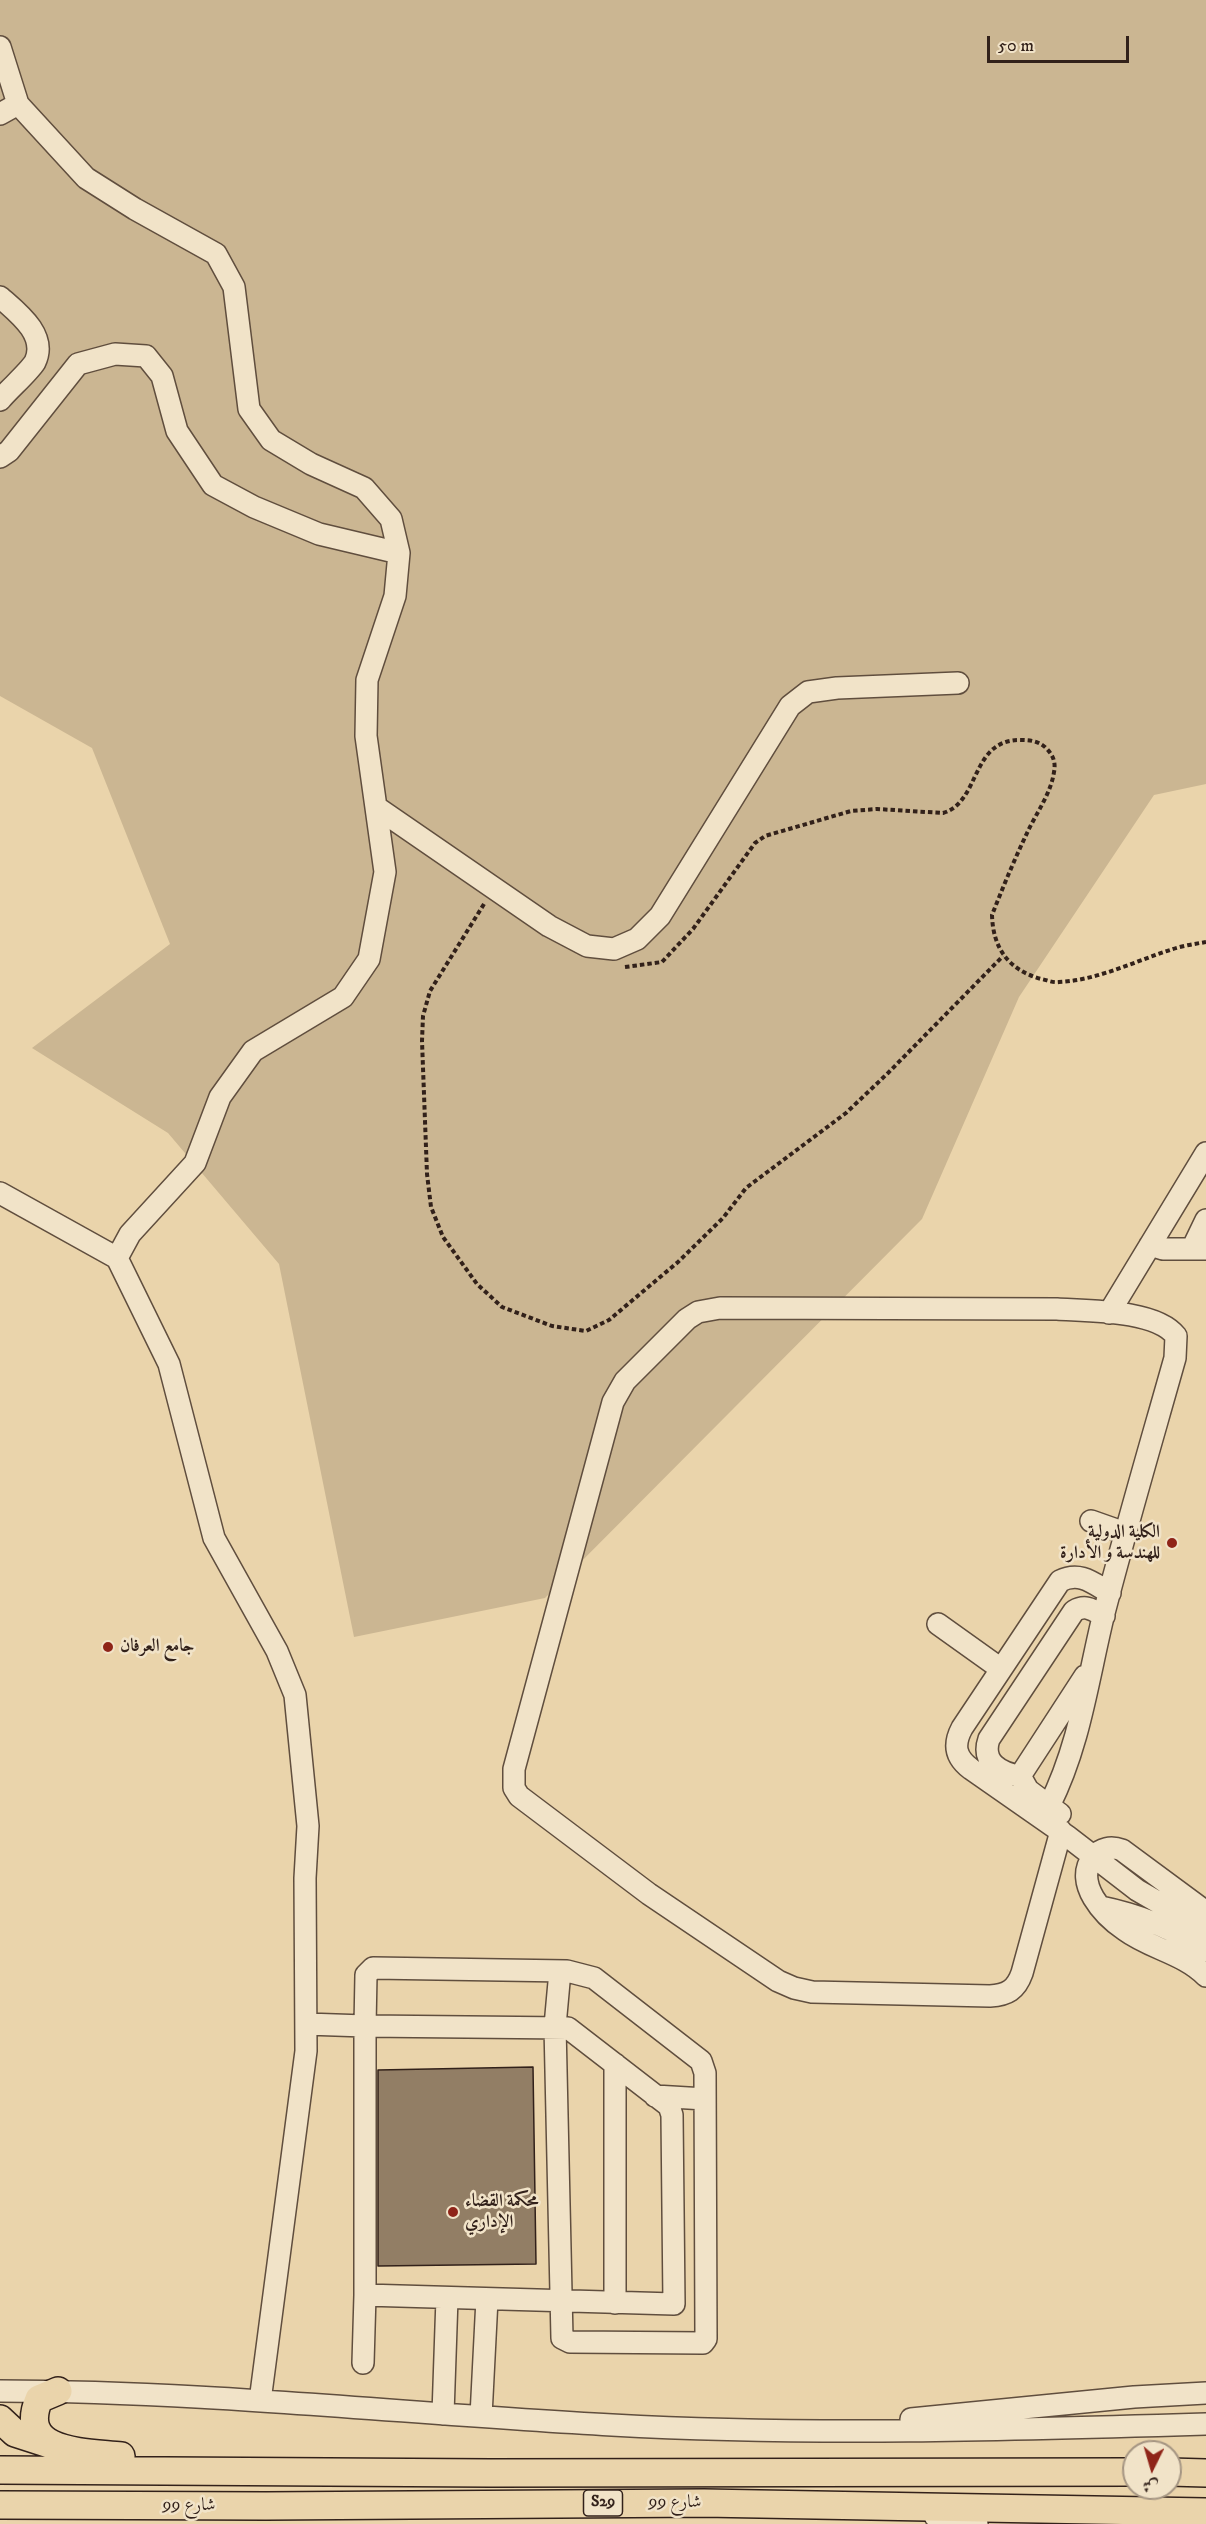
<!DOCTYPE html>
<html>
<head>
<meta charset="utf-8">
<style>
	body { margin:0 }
	#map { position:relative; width:1206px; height:2524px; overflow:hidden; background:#ead4ab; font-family:"IM FELL DW Pica",Amiri,serif }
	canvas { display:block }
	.north { position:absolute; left:1122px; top:2440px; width:60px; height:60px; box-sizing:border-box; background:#f1e3c8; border:2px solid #a59582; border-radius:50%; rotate:185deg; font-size:16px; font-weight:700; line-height:24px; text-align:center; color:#32211a }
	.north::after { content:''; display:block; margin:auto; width:21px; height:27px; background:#8f2418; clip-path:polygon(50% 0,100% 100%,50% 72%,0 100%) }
	.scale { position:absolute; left:987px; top:36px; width:142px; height:27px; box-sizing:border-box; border:3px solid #32211a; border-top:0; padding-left:8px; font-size:18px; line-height:21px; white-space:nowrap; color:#32211a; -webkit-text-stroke:4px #f1e3c8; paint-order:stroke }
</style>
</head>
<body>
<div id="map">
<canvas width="1206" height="2524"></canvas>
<div class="north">ش</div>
<div class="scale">50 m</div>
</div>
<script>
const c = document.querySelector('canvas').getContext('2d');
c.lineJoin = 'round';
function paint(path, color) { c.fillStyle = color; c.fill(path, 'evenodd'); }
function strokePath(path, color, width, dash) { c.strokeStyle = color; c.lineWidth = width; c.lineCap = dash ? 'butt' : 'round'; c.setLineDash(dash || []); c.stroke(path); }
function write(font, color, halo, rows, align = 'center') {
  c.font = font + ' "IM FELL DW Pica",Amiri,serif'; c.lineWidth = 5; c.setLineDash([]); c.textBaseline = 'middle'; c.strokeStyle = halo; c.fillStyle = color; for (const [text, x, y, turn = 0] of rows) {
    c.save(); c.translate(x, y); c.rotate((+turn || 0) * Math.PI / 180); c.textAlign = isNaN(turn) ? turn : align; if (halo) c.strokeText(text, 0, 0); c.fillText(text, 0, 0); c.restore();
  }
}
const green = new Path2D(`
	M0 0H1206V784L1154 795 1019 997 922 1219 545 1598 354 1637 279 1264 168 1133 32 1048 170 944 92 748 0 696Z`);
const building = new Path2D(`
	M533 2067 536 2264 378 2266V2070Z`);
const path = new Path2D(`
	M484 904 430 991 423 1016 422 1041 427 1174 431 1207 443 1237 477 1284 502 1307 552 1326 586 1331 609 1320 678 1262 723 1218 746 1188 846 1113 888 1073 1003 956
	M625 967 662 962 693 929 755 843 765 836 851 811 877 809 943 813C981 802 970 739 1021 740 1030 740 1039 741 1046 748 1053 755 1056 762 1054 772 1051 793 1037 812 1028 831 1015 858 1003 887 992 915 993 949 1009 970 1041 979 1047 980 1053 983 1059 982 1098 980 1133 962 1170 950 1181 946 1194 944 1206 942`);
const minor = new Path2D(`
	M0 47 18 104 86 178 135 209 216 254 234 287 249 409 271 440 311 464 364 488 391 519 399 553 395 596 367 680 366 736 385 872 369 959 343 997 253 1051 220 1097 195 1163 130 1234 117 1258
	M0 114 18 104
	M0 297C17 312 48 335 35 362 28 373 9 389 0 400
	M0 457 9 451 78 364 115 354 146 356 162 376 177 431 213 485 254 507 319 534 399 553
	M376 807 549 926 587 946 614 949 637 939 660 916 790 706 808 692 837 688 958 683
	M0 1193 117 1258 169 1364 214 1538 277 1651 295 1695 308 1826 305 1878 306 2051 260 2401
	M1150 1245 1163 1249H1206
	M1192 1249 1206 1220
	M1109 1313 1206 1153
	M1091 1521 1125 1533
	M1110 1593C1093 1583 1080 1571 1060 1581L962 1728C953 1745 955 1757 971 1769L1067 1836 1137 1890 1206 1930
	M938 1624 1001 1669
	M1020 1776C1000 1773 981 1762 989 1739L1074 1611C1086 1604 1093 1610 1104 1616
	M1020 1776 1085 1676
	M1020 1776 1028 1790 1060 1814
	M1049 1806C1080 1745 1088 1678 1104 1613 1126 1528 1151 1443 1175 1358L1176 1336C1156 1310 1089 1311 1057 1309L720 1308 698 1312 687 1319 625 1381 613 1402 514 1769V1788L519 1796 649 1894 778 1981 794 1988 812 1992 990 1996C1007 1995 1016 1990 1022 1973L1061 1831
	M1101 1907C1140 1915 1173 1928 1206 1951
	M1206 1912 1122 1850C1111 1846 1101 1848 1093 1857 1073 1883 1104 1916 1125 1930 1151 1949 1183 1953 1206 1976
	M306 2024 365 2026 366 1975 373 1968 567 1971 594 1978 701 2061 705 2073 706 2339 703 2343 570 2342 562 2338 555 2026 560 1971
	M365 2026 568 2028 669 2106 672 2115 674 2304 365 2295Z
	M655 2096 705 2099
	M615 2303V2064
	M363 2363 365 2295
	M0 2391C204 2391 408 2414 612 2425 810 2436 1008 2430 1206 2424
	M443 2414 447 2298
	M481 2416 487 2299
	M911 2419 1134 2397 1206 2393
	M935 2516 977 2524`);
const major = new Path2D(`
	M58 2391 39 2399C16 2454 86 2452 121 2456
	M0 2419 15 2433 49 2444
	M0 2470 491 2473 1134 2472
	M1170 2472 1206 2473
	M0 2505 266 2506 704 2503 1206 2512`);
const markers = [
	[1172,1543,6,"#8f2418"],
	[108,1647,6,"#8f2418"],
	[453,2212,6,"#8f2418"]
];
const shields = [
	[603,2503,39]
];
const shieldNames = [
	["S29",603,2503]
];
const poiNames = [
	["الكلية الدولية",1160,1533,"right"],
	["للهندسة و الأدارة",1160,1554,"right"],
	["جامع العرفان",120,1647],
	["محكمة القضاء",465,2202],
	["الإداري",465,2223]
];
const streetNames = [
	["99 شارع",675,2503],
	["99 شارع",189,2506]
];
paint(green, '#cbb692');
paint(building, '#927e65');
strokePath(building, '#32211a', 1.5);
strokePath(minor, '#604e3e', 24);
strokePath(major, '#32211a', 30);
strokePath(path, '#32211a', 4, [4.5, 3]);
strokePath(minor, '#f1e3c8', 21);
strokePath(major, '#ead4ab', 27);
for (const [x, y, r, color] of markers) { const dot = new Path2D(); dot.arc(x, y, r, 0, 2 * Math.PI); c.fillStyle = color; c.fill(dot); strokePath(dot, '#f1e3c8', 2); }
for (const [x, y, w] of shields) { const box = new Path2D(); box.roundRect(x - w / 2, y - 13, w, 26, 4.5); c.fillStyle = '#f1e3c8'; c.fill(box); strokePath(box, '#32211a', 1.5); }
write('bold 16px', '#32211a', null, shieldNames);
write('bold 18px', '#32211a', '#f1e3c8', poiNames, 'left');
write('18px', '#32211a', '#f1e3c8', streetNames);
</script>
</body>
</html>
